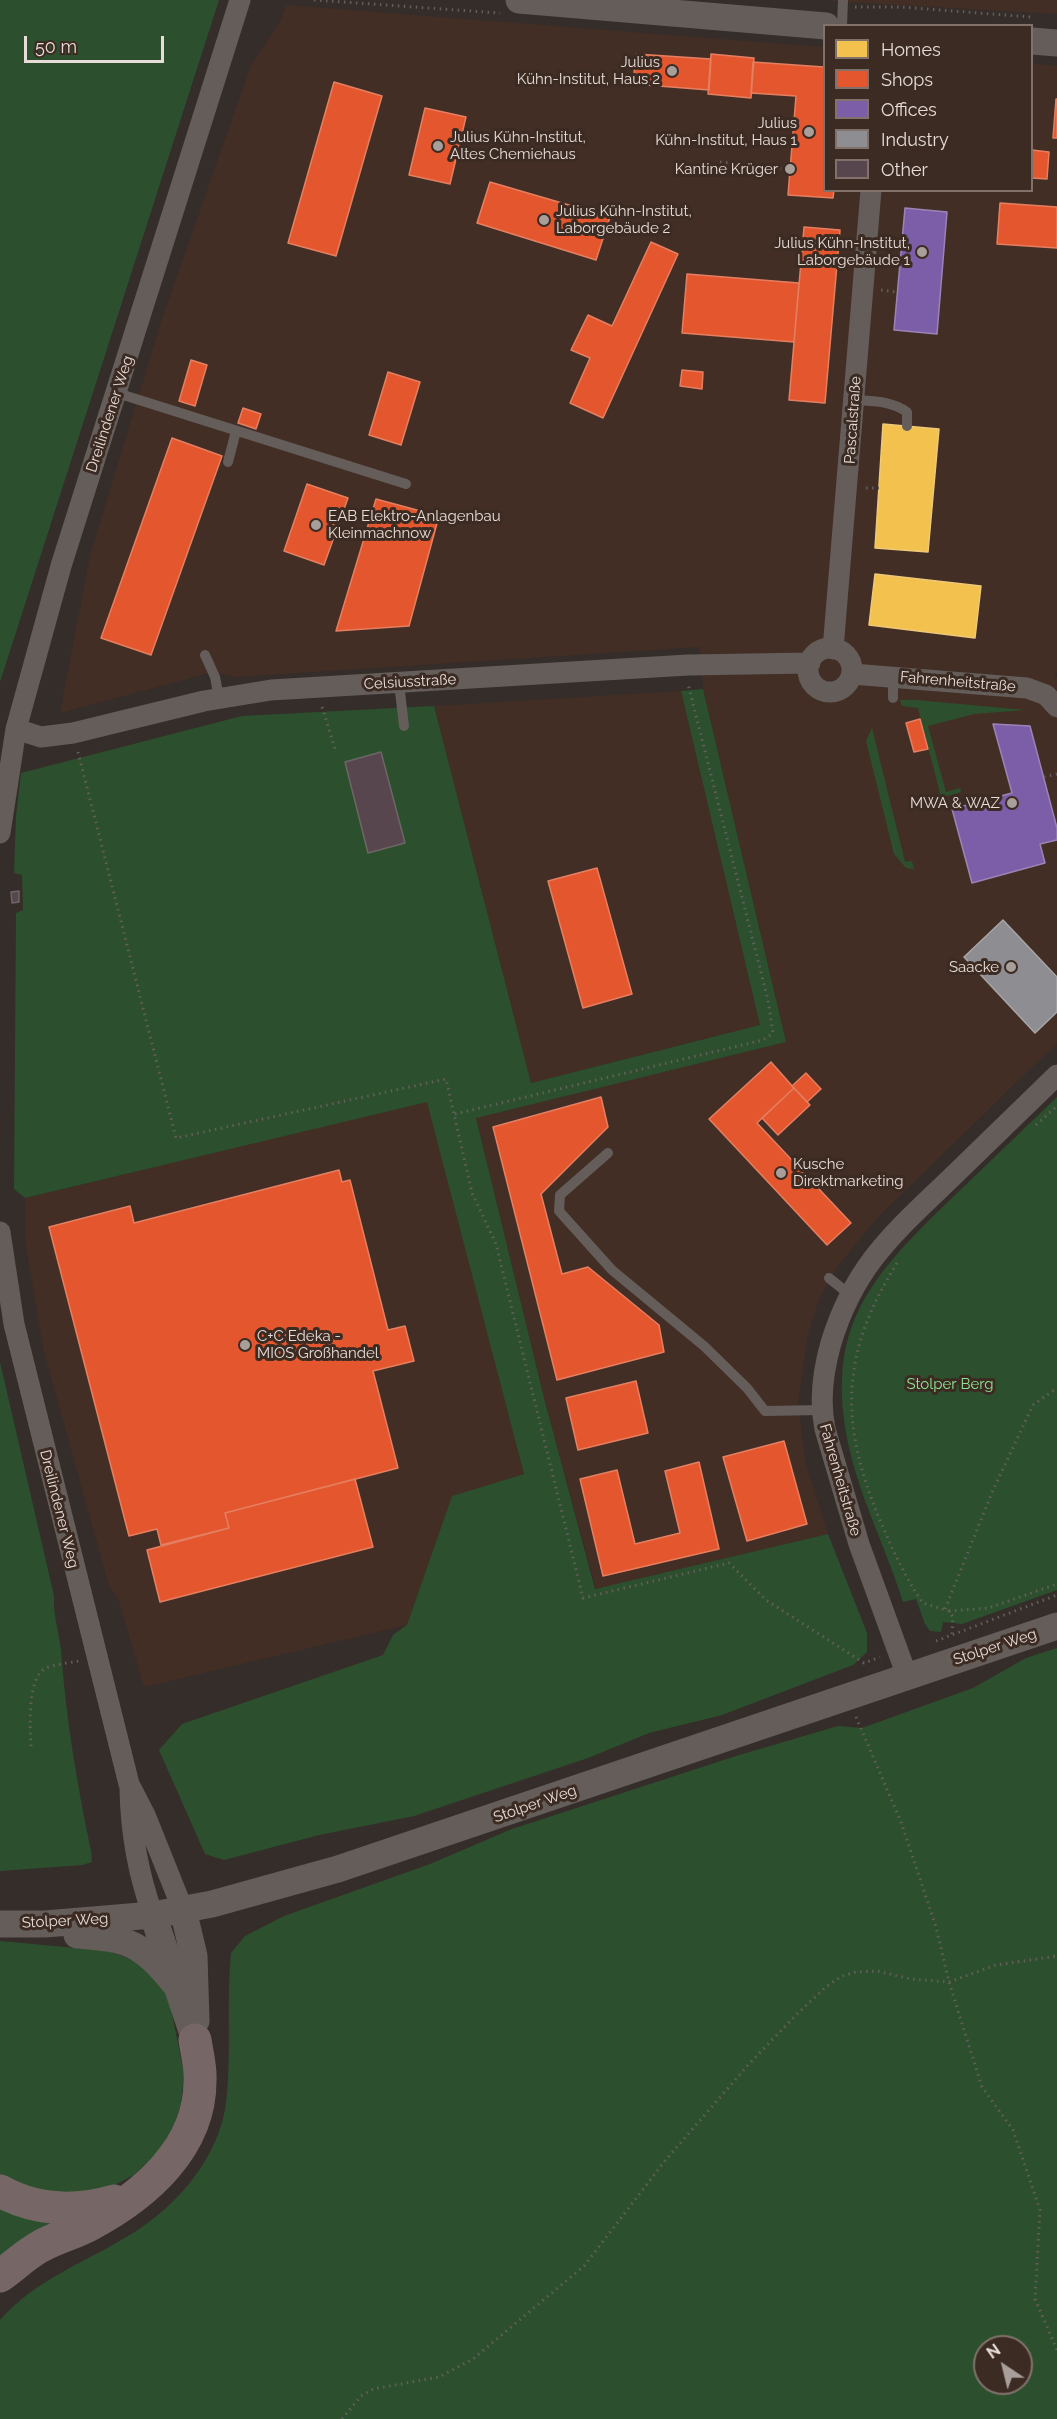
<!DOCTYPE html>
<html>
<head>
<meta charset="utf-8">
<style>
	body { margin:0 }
	#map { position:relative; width:1057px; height:2419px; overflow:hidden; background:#352d29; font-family:Raleway,sans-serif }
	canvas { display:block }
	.legend { position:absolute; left:823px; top:24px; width:210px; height:168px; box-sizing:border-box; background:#3b2b23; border:2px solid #80726b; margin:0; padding:8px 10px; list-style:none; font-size:18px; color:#e7dcd7 }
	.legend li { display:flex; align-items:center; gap:12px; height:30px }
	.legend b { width:30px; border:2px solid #80726b }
	.north { position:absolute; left:973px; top:2335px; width:60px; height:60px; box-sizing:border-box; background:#3b2b23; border:2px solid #80726b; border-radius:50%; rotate:325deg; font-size:16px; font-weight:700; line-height:24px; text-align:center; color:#e7dcd7 }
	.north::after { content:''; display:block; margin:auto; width:21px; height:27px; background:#a99f9a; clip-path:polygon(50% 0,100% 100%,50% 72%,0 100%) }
	.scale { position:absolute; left:24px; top:36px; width:140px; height:27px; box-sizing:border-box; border:3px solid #e7dcd7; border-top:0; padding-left:8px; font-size:18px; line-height:21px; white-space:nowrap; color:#e7dcd7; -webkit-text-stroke:4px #3b2b23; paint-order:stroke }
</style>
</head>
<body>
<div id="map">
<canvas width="1057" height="2419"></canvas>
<ul class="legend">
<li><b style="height:16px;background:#f2c14e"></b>Homes</li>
<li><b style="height:16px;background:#e4572e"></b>Shops</li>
<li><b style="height:16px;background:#7b5ea7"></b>Offices</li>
<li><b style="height:16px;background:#8d8d92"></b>Industry</li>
<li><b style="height:16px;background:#58464e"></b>Other</li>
</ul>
<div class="north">N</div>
<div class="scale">50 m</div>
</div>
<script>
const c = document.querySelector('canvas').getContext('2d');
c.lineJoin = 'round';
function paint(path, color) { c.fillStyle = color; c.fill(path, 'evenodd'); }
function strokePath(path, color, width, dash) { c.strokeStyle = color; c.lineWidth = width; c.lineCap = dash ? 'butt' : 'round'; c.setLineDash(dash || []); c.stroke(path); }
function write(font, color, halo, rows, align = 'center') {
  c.font = font + ' Raleway,sans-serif'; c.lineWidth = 6; c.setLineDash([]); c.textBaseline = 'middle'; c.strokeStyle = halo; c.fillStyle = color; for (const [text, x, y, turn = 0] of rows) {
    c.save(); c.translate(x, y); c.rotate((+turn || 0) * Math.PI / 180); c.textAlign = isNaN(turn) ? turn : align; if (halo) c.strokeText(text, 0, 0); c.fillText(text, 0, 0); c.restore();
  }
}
const built = new Path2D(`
	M831 0H1057V14L831 1Z
	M286 5 824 47V190H1032V63L1057 66V672L1054 674 1057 678V1043L877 1218 837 1267 820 1297 808 1334 798 1401 805 1462 828 1534 596 1589 545 1402 476 1117 786 1042 703 689 700 647 235 677 213 672 60 713 90 555 162 319 251 65 280 22Z
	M681 691 760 1025 531 1083 434 706Z
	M428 1101 524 1474 452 1496 407 1625 144 1687 118 1598 109 1586 44 1352 26 1246 25 1198Z`);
const green = new Path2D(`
	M0 0H219L0 682Z
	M703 689 786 1042 476 1118 545 1402 595 1589 828 1534 867 1633V1652L853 1665 722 1715 649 1733 588 1758 414 1816 319 1835 224 1860 205 1854 159 1750 182 1724 383 1655 393 1635 407 1625 452 1496 524 1474 427 1102 25 1198 14 1189 16 913 23 910 22 875 14 873 16 816 21 773 242 716 434 706 531 1083 760 1025 681 691Z
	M900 700H916L1025 710 974 714 928 726 946 792 960 788 961 792 929 801 928 797 940 793 918 708 902 706Z
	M872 728 905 862 912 861 914 869 906 868 894 854 866 741Z
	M1057 1097V1590L962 1624 943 1622 941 1632 930 1631 925 1624 916 1599 903 1602C887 1550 861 1501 849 1447 823 1327 871 1276 952 1198 987 1164 1022 1131 1057 1097Z
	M0 1362 54 1596C53 1615 59 1632 61 1650 66 1719 77 1784 91 1851L92 1862 82 1865 0 1871Z
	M1057 1648V2419H0V2320C37 2278 87 2262 133 2233 178 2205 219 2157 226 2103 232 2053 226 2003 231 1953L245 1936 284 1916 430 1864 512 1829 736 1756 838 1726 862 1728 973 1688 1026 1658ZM985 2347H1021V2383H985Z
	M0 1941 108 1951 136 1961 168 1994 184 2074 181 2104 174 2125 158 2152 134 2175 103 2191 66 2197 0 2178Z
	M0 2198 65 2214 0 2262Z`);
const homes = new Path2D(`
	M883 424 939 429 928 552 875 548Z
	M875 574 981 586 975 638 869 625Z`);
const shops = new Path2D(`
	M636 54 711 59 709 90 633 84Z
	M711 54 754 58 751 98 708 94Z
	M753 62 824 67V190H834L833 198 788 195 796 96 751 93Z
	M334 82 382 96 336 256 288 243Z
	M1056 99H1057V138H1053Z
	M425 108 466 117 450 184 409 175Z
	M1032 150 1049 152 1047 179 1032 178Z
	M490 182 610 217 596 260 477 223Z
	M1000 203 1057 207V248L997 244Z
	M804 227 840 230 825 403 789 400Z
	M651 242 678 254 603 418 570 403 590 358 571 350 588 315 612 326Z
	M687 274 799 283 794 342 682 333Z
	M191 360 207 365 195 406 179 401Z
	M682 370 703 372 702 389 680 386Z
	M388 372 420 382 401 445 369 435Z
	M243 408 261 414 256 429 238 423Z
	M172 438 222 456 151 655 101 638Z
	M307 484 348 498 324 565 284 551Z
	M376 499 439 516 409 626 336 631Z
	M920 719 928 749 914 752 906 723Z
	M597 868 632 994 583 1008 548 881Z
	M771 1062 794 1088 757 1123 851 1223 827 1245 709 1119Z
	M806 1073 821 1089 807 1102 792 1086Z
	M794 1088 810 1105 778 1135 762 1118Z
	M601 1097 608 1127 541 1194 562 1274 588 1267 659 1325 664 1352 557 1380 493 1127Z
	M339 1170 342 1182 350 1180 388 1330 405 1326 414 1361 373 1371 398 1468 225 1513 229 1528 161 1545 157 1529 129 1536 49 1227 130 1206 134 1223Z
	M636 1381 648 1433 578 1450 566 1398Z
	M784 1441 807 1524 747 1541 723 1457Z
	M699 1462 719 1549 603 1576 580 1479 617 1470 635 1544 680 1533 665 1471Z
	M355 1479 373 1547 160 1602 147 1550 229 1528 225 1513Z`);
const offices = new Path2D(`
	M905 208 947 212 937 334 894 330Z
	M993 724 1030 726 1057 828V840L1040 844 1045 863 972 883 952 809 1012 793Z`);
const industry = new Path2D(`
	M1003 920 1057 977V1012L1035 1033 964 957Z`);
const building = new Path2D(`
	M381 752 405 843 368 853 345 762Z
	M19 891V902L12 903 11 892Z`);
const path = new Path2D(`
	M314 0 500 13
	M855 7H901L1031 17
	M720 162 790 169
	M881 290 897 292
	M866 488H879
	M322 707 336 752
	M78 752 176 1138 446 1079 472 1193 496 1244 583 1598 729 1563 766 1600 864 1663 880 1657
	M1044 777 1057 774
	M455 1114 763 1040 773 1033 768 1000 688 684
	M1036 1125 1057 1106
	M897 1263C841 1353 839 1421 879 1518 892 1548 904 1576 923 1603L949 1611 953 1617 952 1634
	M945 1609 993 1490 1033 1405 1057 1388
	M949 1611 989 1608 1057 1584
	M936 1641 1057 1595
	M856 1717 901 1822 936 1927 949 1982 982 2087 1013 2130 1040 2210 1035 2299 1057 2350
	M31 1746C30 1727 27 1677 46 1668 56 1664 69 1663 79 1661
	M342 2419 361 2396 373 2389 439 2377 473 2359 584 2266 664 2162 748 2065 798 2013 827 1986 842 1976 856 1972 877 1971 911 1979 949 1982 996 1965 1057 1956`);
const service = new Path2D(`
	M842 26 843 0
	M117 393 406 484
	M855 400C874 401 891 401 907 412V426
	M228 462 236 431
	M205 655 215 677 219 698
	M893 677V698
	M399 683 404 726
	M608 1153 560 1195 559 1211 612 1270 704 1346 747 1388 765 1411 821 1410
	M829 1278 849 1294`);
const minor = new Path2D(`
	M808 670a22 22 0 1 1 44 0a22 22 0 1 1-44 0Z
	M833 649 871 190
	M852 674 1027 688 1046 695 1057 707
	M16 729 41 737 73 733 204 701 271 690 688 665 810 663
	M0 833 16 729 61 566 240 0
	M0 1232 14 1324 129 1784 145 1815 183 1910
	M907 1676 859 1544 825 1429C819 1400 823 1371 831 1343 855 1264 895 1232 952 1177 987 1143 1022 1109 1057 1075
	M130 1790C131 1834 138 1874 153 1915`);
const tertiary = new Path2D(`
	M519 0 826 26
	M1032 41 1057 43
	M183 1910 194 1956 196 2021
	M153 1915 195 2040
	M0 1924H45L153 1915 212 1904 338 1869 1057 1626
	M77 1935C130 1939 140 1942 175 1984`);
const motorway = new Path2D(`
	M0 2191C36 2211 76 2212 114 2201
	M0 2276C13 2267 26 2254 41 2246 57 2237 75 2233 91 2224 145 2195 200 2148 200 2081 201 2068 197 2053 195 2040`);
const markers = [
	[672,71,6,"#a99f9a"],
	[809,132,6,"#a99f9a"],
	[438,146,6,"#a99f9a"],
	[790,169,6,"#a99f9a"],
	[544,220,6,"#a99f9a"],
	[922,252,6,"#a99f9a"],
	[316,525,6,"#a99f9a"],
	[1012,803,6,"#a99f9a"],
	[1011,967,6,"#a99f9a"],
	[781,1173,6,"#a99f9a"],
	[245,1345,6,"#a99f9a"]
];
const poiNames = [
	["Julius",660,62],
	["Kühn-Institut, Haus 2",660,79],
	["Julius",797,123],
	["Kühn-Institut, Haus 1",797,140],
	["Julius Kühn-Institut,",450,137,"left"],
	["Altes Chemiehaus",450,154,"left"],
	["Kantine Krüger",778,169],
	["Julius Kühn-Institut,",556,211,"left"],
	["Laborgebäude 2",556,228,"left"],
	["Julius Kühn-Institut,",910,243],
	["Laborgebäude 1",910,260],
	["EAB Elektro-Anlagenbau",328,516,"left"],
	["Kleinmachnow",328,533,"left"],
	["MWA & WAZ",1000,803],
	["Saacke",999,967],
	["Kusche",793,1164,"left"],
	["Direktmarketing",793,1181,"left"],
	["C+C Edeka -",257,1336,"left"],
	["MIOS Großhandel",257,1353,"left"]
];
const streetNames = [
	["Dreilindener Weg",110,414,-72],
	["Pascalstraße",853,420,-86],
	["Celsiusstraße",410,682,-3],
	["Fahrenheitstraße",958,682,5],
	["Fahrenheitstraße",840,1480,74],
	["Dreilindener Weg",59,1509,76],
	["Stolper Weg",995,1647,-18],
	["Stolper Weg",535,1804,-19],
	["Stolper Weg",65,1921,-3]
];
const parkNames = [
	["Stolper Berg",950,1384]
];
paint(built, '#422e25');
paint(green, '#2c502d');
paint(homes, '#f2c14e');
strokePath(homes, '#efc977', 1.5);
paint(shops, '#e4572e');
strokePath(shops, '#e57f61', 1.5);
paint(offices, '#7b5ea7');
strokePath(offices, '#9b84b5', 1.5);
paint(industry, '#8d8d92');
strokePath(industry, '#a8a5a7', 1.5);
paint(building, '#58464e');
strokePath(building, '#6d6667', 1.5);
strokePath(path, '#645e5b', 3, [1.5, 4.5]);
strokePath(service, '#645d5a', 10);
strokePath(minor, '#645d5a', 21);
strokePath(tertiary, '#645d5a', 27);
strokePath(motorway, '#766766', 33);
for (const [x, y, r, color] of markers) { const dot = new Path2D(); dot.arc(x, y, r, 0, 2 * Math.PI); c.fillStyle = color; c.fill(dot); strokePath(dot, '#3b2b23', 2); }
write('15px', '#e7dcd7', '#3b2b23', poiNames, 'right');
write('15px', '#e7dcd7', '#3b2b23', streetNames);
write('15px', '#8ce592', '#3b2b23', parkNames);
</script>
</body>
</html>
